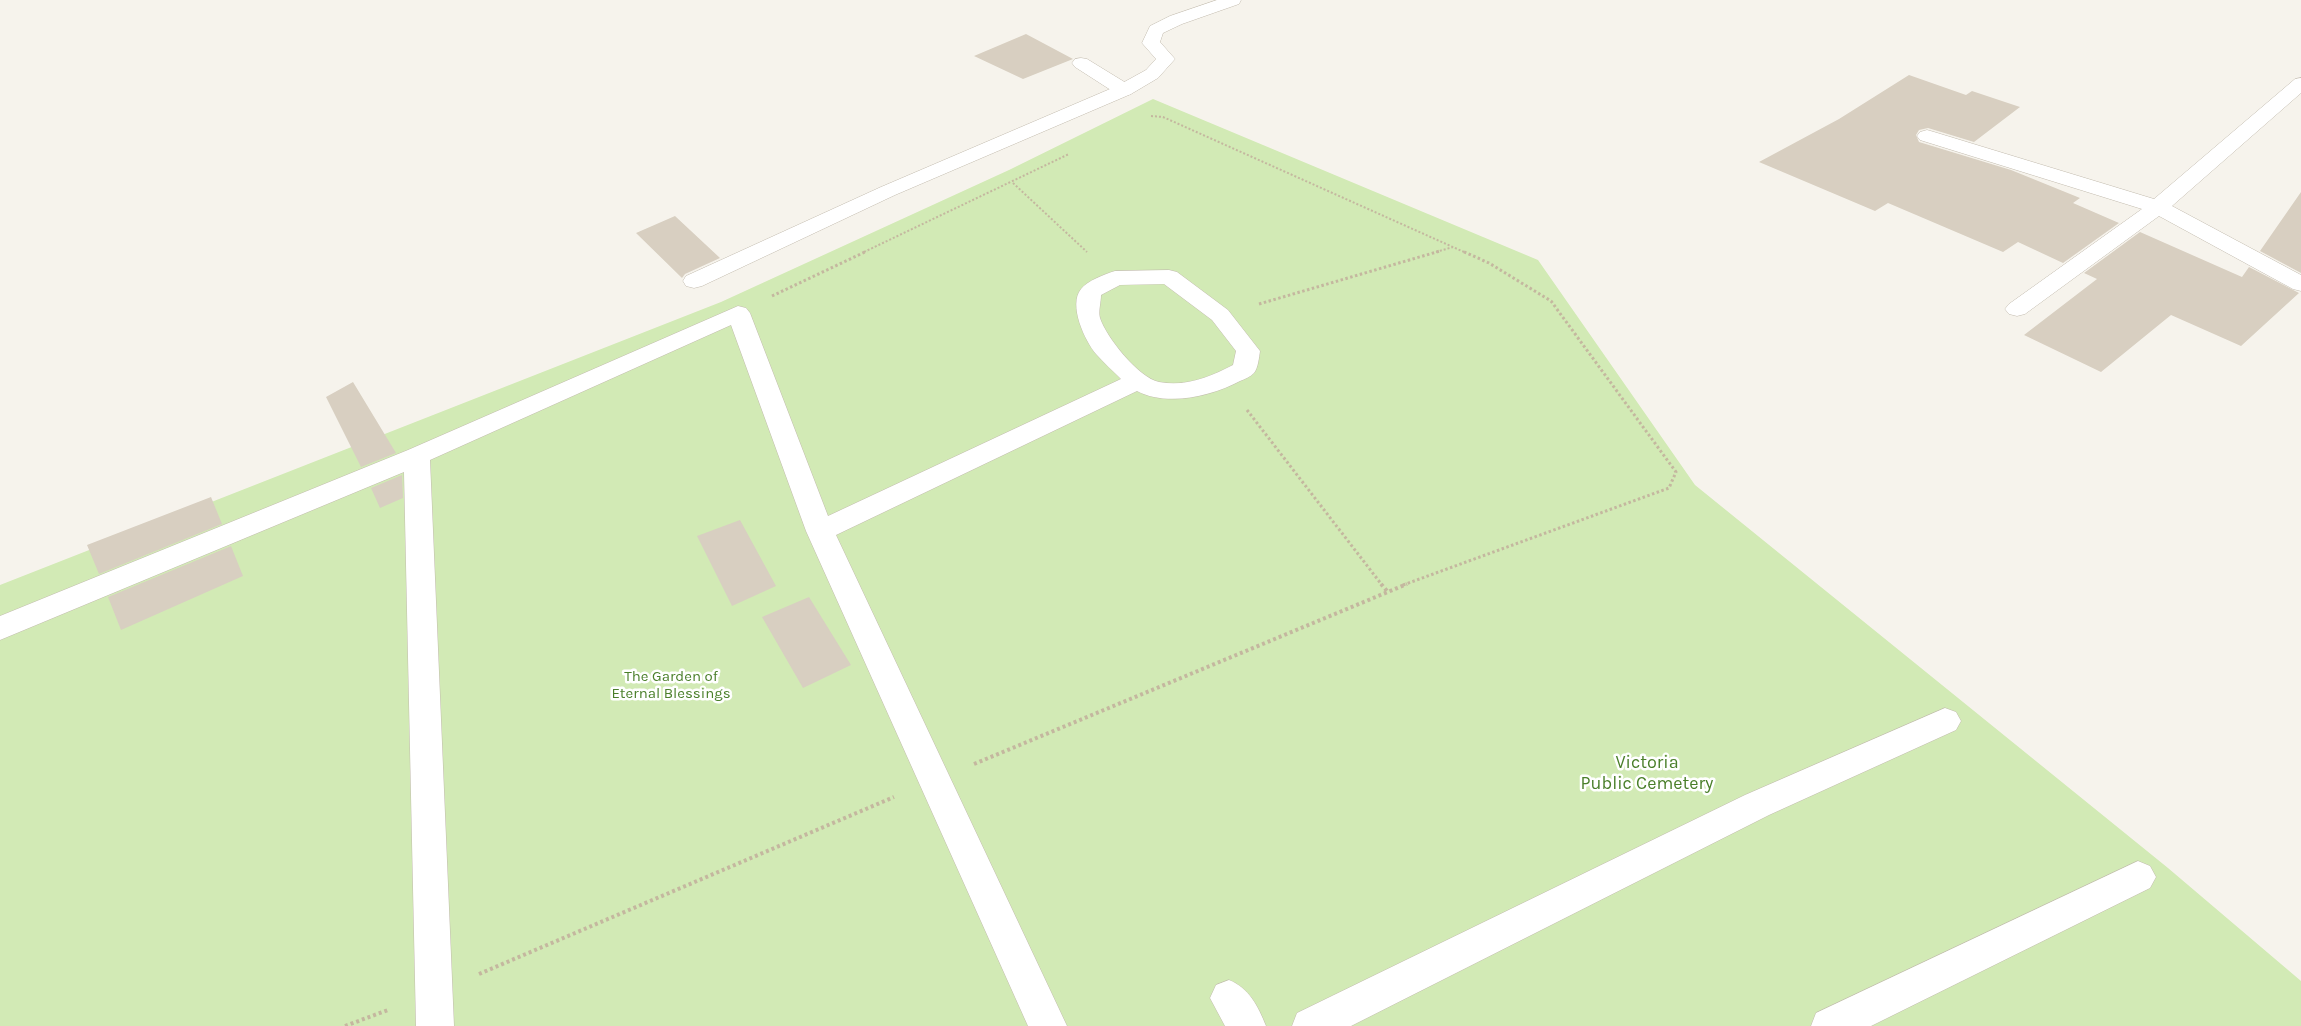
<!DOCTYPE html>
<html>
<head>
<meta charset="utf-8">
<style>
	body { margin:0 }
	canvas { display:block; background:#f6f3ec }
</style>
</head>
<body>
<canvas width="2301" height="1026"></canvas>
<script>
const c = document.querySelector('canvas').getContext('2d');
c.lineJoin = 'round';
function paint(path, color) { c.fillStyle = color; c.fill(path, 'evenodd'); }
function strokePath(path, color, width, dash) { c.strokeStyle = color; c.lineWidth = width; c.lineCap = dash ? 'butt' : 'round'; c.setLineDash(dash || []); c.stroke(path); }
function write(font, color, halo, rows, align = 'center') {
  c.font = font + ' Karla,sans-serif'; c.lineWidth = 5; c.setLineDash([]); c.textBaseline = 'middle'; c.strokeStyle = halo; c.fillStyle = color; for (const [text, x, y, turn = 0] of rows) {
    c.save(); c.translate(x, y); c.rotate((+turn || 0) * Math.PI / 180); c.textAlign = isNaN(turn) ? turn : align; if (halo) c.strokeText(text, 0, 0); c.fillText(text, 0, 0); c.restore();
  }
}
const green = new Path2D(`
	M1153 99 1538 260 1695 485 2168 868 2301 981V1026H0V585L721 302 1009 170Z`);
const building = new Path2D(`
	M1026 34 1073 59 1023 79 974 56Z
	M1909 75 1966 95 1972 91 2020 107 1974 142 1928 128 1919 130 1916 135 1919 142 2011 170 2080 198 2073 203 2119 223 2063 263 2018 242 2003 252 1888 203 1875 211 1759 162 1839 119Z
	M2301 192V273L2260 251Z
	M675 216 720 258 685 274 682 278 636 233Z
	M2140 232 2242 277 2249 267 2299 293 2241 346 2171 315 2101 372 2024 335 2097 279 2084 273Z
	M353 382 396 453 361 467 326 397Z
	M402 475 403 498 380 508 371 488Z
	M211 497 222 524 99 574 87 545Z
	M740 520 776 586 732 606 697 536Z
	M231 546 243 576 121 630 108 597Z
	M809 597 851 665 803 688 762 617Z`);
const pathFar2 = new Path2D(`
	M1151 116 1163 117 1464 252
	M1013 183 1087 252
	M864 252 1069 154
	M1436 252 1453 247`);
const pathFar1 = new Path2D(`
	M772 296 867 251
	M1259 304 1440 251
	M1247 410 1382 585
	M1403 585 1669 488 1676 472 1551 301 1489 263 1462 251`);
const path = new Path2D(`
	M1381 584 1387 591
	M974 764 1407 584
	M479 974 894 797
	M345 1026 388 1010`);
const service = new Path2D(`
	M1081 58 1087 59 1131 86 1133 90 1131 94 1124 96 1117 94 1075 67 1072 63 1075 59Z
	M1169 270 1177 272 1228 310 1260 351C1259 358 1258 368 1254 373 1250 377 1245 379 1240 381 1212 396 1167 407 1137 391L836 535 1067 1026H1028L806 531 731 325 430 460 454 1026H416L404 472 0 640V616L408 450 738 306 746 308 750 313 828 516 1121 379C1113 371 1104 363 1096 354 1085 341 1068 305 1081 289 1087 281 1105 274 1115 271ZM1164 284 1212 320 1236 351 1233 365C1210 377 1186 387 1159 382 1139 378 1106 337 1100 318 1098 312 1101 302 1101 295L1120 285Z
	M1945 708 1956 712 1961 721 1956 730 1769 815 1351 1026H1292L1297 1013 1745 795Z
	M2138 861 2150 866 2156 877 2150 888 1871 1026H1811L1816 1013Z
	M1229 980C1249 988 1258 1006 1266 1026H1225L1210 998 1216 985Z`);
const minor = new Path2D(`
	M1217 0H1241L1239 4 1182 24 1163 33 1160 42 1175 59 1158 78 1131 94 895 195 702 286 694 288 686 286 683 281 686 276 881 187 1117 86 1146 70 1156 59 1142 43 1150 26 1170 16Z
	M2301 78V93L2172 206 2301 275V291L2293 289 2159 216 2025 314 2017 316 2009 314 2005 309 2009 304 2142 209 1920 140 1917 136 1920 132 1927 130 1934 132 2154 199 2295 79Z`);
const parkNames = [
	["The Garden of",671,677],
	["Eternal Blessings",671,694]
];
const nearParknames = [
	["Victoria",1647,763],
	["Public Cemetery",1647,784]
];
paint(green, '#d2eab5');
paint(building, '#d8cfc1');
strokePath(service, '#c2bbae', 1);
strokePath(minor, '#c2bbae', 1);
strokePath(pathFar2, '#c4b79f', 2, [2, 2]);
strokePath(pathFar1, '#c4b79f', 3, [2.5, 2.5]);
strokePath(path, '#c4b79f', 4, [3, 3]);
paint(service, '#fff');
paint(minor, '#fff');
write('15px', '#4a7f2a', '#fff', parkNames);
write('18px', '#4a7f2a', '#fff', nearParknames);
</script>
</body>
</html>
